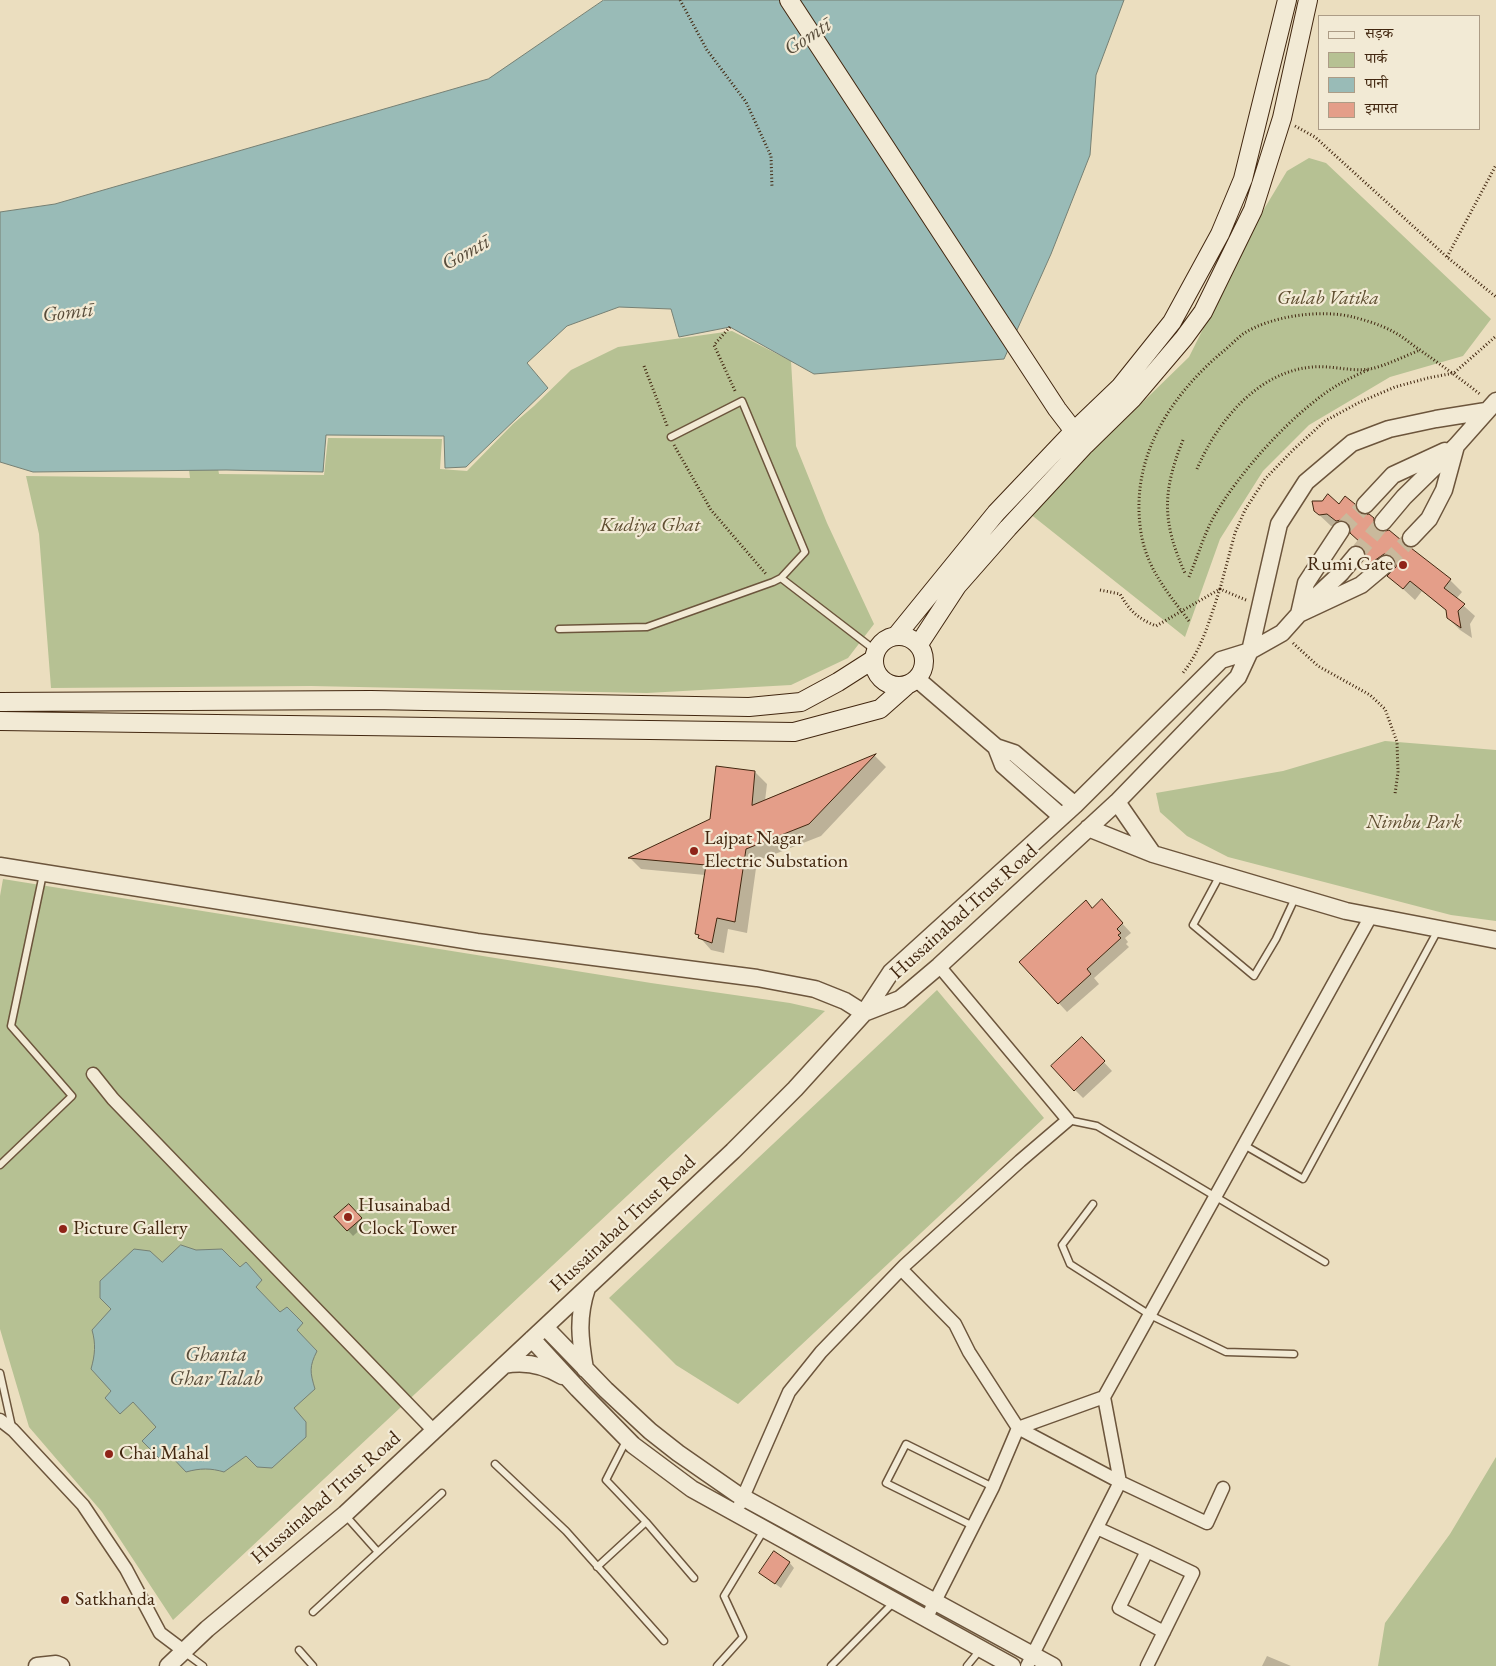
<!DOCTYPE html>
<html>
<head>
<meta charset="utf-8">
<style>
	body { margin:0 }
	#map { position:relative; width:1496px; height:1666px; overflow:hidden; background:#ebdebf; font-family:"EB Garamond","Noto Serif Devanagari",serif }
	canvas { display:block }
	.legend { position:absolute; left:1318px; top:15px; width:162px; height:115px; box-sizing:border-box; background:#f2ead5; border:1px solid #ac9c86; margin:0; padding:6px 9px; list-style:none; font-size:15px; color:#422710 }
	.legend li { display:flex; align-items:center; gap:10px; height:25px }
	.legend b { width:25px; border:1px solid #ac9c86 }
</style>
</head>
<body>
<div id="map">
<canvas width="1496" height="1666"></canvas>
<ul class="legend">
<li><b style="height:6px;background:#f2ead5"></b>सड़क</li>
<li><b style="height:14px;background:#b6c193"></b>पार्क</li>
<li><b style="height:14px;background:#99bbb7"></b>पानी</li>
<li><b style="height:14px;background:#e49e89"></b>इमारत</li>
</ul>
</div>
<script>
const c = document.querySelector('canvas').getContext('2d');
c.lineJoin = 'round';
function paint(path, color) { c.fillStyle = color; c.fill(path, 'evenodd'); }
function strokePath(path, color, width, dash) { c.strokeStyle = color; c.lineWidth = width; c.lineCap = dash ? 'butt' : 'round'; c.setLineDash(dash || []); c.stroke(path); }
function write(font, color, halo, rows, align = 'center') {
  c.font = font + ' "EB Garamond",serif'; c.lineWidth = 4.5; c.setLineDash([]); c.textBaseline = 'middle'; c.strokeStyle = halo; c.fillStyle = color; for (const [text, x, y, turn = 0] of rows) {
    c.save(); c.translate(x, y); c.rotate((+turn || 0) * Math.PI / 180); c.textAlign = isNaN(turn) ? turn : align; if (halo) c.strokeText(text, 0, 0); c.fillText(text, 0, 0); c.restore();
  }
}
const green = new Path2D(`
	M1309 158 1326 163 1491 319 1463 356 1390 377 1309 425 1263 471 1220 539 1185 637 1029 513 1189 357 1258 219 1287 171Z
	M732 331 791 361 796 446 827 523 874 624 848 658 791 685 647 693 311 686 51 688 39 534 26 476 190 478 187 453 215 451 219 474 324 475 328 438 442 439 440 469 467 471 513 424 534 406 571 370 618 347Z
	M1385 741 1496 750V921L1451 915 1228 857 1187 836 1160 812 1156 793 1283 771Z
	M3 879 651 983 790 1003 825 1011 173 1620 102 1512 29 1427 0 1329V896Z
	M937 990 1044 1118 738 1404 676 1365 609 1298Z
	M1496 1457V1666H1378L1385 1623 1450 1534Z`);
const water = new Path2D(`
	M604 0H1124L1096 75 1090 155 1051 254 1004 359 814 374 730 327 679 337 671 309 619 307 567 326 527 363 548 388 466 467 445 468 444 436 326 435 323 472 226 470 33 472 0 462V212L55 204 488 79Z
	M181 1245 196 1250 222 1249 240 1267 246 1262 262 1280 256 1287 280 1312 287 1307 303 1323 297 1330 317 1351C309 1367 310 1372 315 1389L294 1408 306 1422V1437L272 1468 257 1467 246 1456 224 1472C211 1468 200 1468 186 1472L169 1454 162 1461 142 1441 156 1427 133 1402 120 1414 105 1398 111 1391 91 1369C95 1355 96 1344 92 1330L111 1309 100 1298V1281L134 1249 150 1251 162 1262Z`);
const shadow = new Path2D(`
	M1354 504 1386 532 1400 541 1450 580 1462 592 1456 599 1475 616 1470 624 1472 638 1460 630 1448 618V612L1422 591 1415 600 1389 576 1399 563 1384 574 1366 558V551L1362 544 1351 532 1349 533 1340 525 1331 526 1315 511 1339 505Z
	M875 756 886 767 821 836 757 861 747 933 728 929 724 953 711 950 696 933 705 875 641 869 630 858 711 820 755 772 767 784 765 801Z
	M1093 909 1110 910 1131 933 1125 938 1128 942 1126 944 1129 947 1094 978 1099 984 1067 1012 1021 962Z
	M1090 1047 1112 1071 1083 1098 1075 1090Z
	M349 1205 366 1224 353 1236 336 1217Z
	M789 1562 794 1568 781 1588 760 1573Z
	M1267 1656 1291 1666H1262Z`);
const building = new Path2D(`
	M1328 494 1339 504 1345 496 1355 504 1356 508 1359 513 1363 515 1369 514 1374 518V525L1377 530 1382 532 1389 530 1401 540 1405 546 1411 548 1451 579 1444 588 1465 604 1458 611 1461 628 1447 618 1446 610 1410 581 1403 589 1387 576 1396 567V562L1393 557 1389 554H1384L1371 563 1365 558V551L1359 546 1361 543 1350 533V526L1347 522 1341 520 1336 521 1327 514 1319 515 1314 511 1312 501H1322Z
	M876 754 809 824 746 849 735 922 717 918 712 943 698 938 699 935 695 934 706 865 628 858 710 819 716 766 755 771 752 805Z
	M1102 899 1123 923 1117 929 1121 933 1118 935 1121 938 1087 969 1091 974 1058 1004 1019 962 1086 900 1092 908Z
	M1082 1037 1105 1061 1074 1091 1051 1066Z
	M349 1204 362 1218 347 1231 334 1217Z
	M774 1551 790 1562 775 1584 759 1573Z`);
const tertiaryTunnel = new Path2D(`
	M1341 530 1365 505
	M1356 555 1383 522
	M1386 564 1411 538`);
const path = new Path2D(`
	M680 0 707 50 746 102 771 156 772 188
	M1295 126 1315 137 1447 257 1496 297
	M1447 257 1496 165
	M730 327 714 345 736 393
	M644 366 668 428
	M1183 440C1162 492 1162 522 1185 573
	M674 445 711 510 766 574
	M1197 469C1217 422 1257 372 1312 367 1331 365 1351 372 1370 369 1385 366 1405 356 1420 350
	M1189 577C1197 558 1203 538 1212 520 1237 474 1297 407 1343 382 1352 377 1361 373 1370 369
	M1100 590 1120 594C1130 611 1137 618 1156 626L1220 589C1210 618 1202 650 1182 674
	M1246 600 1220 589 1235 533 1245 510 1265 479 1293 450 1325 421 1360 402 1395 387 1428 378 1454 373 1495 337
	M1189 621C1165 589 1144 565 1140 525 1132 456 1170 397 1220 354 1228 348 1235 340 1243 334 1270 316 1321 309 1353 317 1365 320 1381 325 1392 331 1402 336 1411 344 1420 350 1441 365 1461 379 1481 395
	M1293 643 1318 666 1370 695 1385 709 1397 742 1398 772 1395 794`);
const service = new Path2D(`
	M671 437 742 401 805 552 781 578
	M559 629 647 627 773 582 781 578 876 651
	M1220 875 1193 925 1254 976 1276 939 1295 898
	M1068 1120 1097 1126 1325 1262
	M1244 1145 1303 1179 1438 930
	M0 1165 72 1096 11 1026 43 874
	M1093 1204 1062 1245 1070 1264 1150 1315 1226 1352 1294 1354
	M0 1373 12 1427
	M627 1439 606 1480 646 1522 694 1578
	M495 1464 566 1531 664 1641
	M346 1516 378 1552
	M973 1526 886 1483 906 1444 993 1487
	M597 1567 646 1522
	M313 1612 442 1493
	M299 1650 313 1666
	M184 1652 203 1666
	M717 1666 743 1637 724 1596 764 1530
	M831 1666 894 1602
	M967 1666 980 1650`);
const minor = new Path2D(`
	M93 1074 113 1099 434 1431
	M901 1269 955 1324 969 1352 1018 1428 1120 1482 1207 1523 1223 1488
	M0 1420 13 1430 83 1505 126 1569 160 1633 184 1651
	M740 1504 789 1392 821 1352 905 1265 1020 1161 1068 1120 939 966
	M1097 1528 1147 1551
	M926 1619 993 1487 1018 1428 1104 1397
	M1027 1666 1120 1482 1104 1397 1371 916
	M1147 1666 1193 1573 1147 1551 1119 1608 1164 1632`);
const tertiary = new Path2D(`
	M1365 505 1393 475 1445 451
	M1383 522 1404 497 1456 446 1496 401
	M1411 538 1429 519 1444 490 1456 446
	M1307 605 1341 573 1356 555
	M1299 614 1306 583 1341 530
	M917 679 996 747 1014 753 1075 805
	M996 747 1003 765 1062 817
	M1117 802 1153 854
	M1088 828 1153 854 1346 911 1496 940
	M0 866 477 942 757 978 815 989 845 1001 864 1013
	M864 1013 891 972 1075 805 1221 660 1250 651 1282 633 1299 614 1361 585 1386 564
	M545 1327 606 1390 650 1431 678 1453 737 1494 1053 1666
	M532 1339 578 1389 633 1445 692 1489 1012 1666
	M504 1365C524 1361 544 1365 562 1376
	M585 1369C580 1339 577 1318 587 1288
	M37 1666 56 1664 61 1666
	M168 1666 207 1629 345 1514 733 1151 795 1089 864 1013 900 999 939 966 1117 802 1238 677 1250 651 1279 524 1306 482 1352 443 1389 429 1436 419 1486 411`);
const secondary = new Path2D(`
	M789 0 1057 409 1080 439
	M874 661a25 25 0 1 1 50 0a25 25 0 1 1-50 0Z
	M896 636 996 513 1073 432 1120 387 1172 322 1220 234 1243 179 1287 0
	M919 644 957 586 1008 528 1085 445 1133 398 1184 338 1203 312 1253 210 1282 118 1308 0
	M0 702 371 700 749 707 801 702 838 682 874 659
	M0 721 794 732 880 709 906 686`);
const markers = [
	[1403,565,5,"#8f2418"],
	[694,851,5,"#8f2418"],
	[348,1217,5,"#8f2418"],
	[63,1229,5,"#8f2418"],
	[109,1454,5,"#8f2418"],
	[65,1600,5,"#8f2418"]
];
const parkNames = [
	["Gulab Vatika",1328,299],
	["Kudiya Ghat",650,526],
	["Nimbu Park",1414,823]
];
const poiNames = [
	["Rumi Gate",1393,565,"right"],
	["Lajpat Nagar",704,839],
	["Electric Substation",704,862],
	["Husainabad",358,1206],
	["Clock Tower",358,1229],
	["Picture Gallery",73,1229],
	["Chai Mahal",119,1454],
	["Satkhanda",75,1600]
];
const streetNames = [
	["Hussainabad Trust Road",964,912,-42],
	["Hussainabad Trust Road",623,1224,-43],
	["Hussainabad Trust Road",326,1498,-41]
];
const waterNames = [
	["Gomtī",808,37,-33],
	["Gomtī",466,253,-29],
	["Gomtī",68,313,-7],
	["Ghanta",216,1355],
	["Ghar Talab",216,1379]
];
paint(green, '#b6c193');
paint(water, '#99bbb7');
strokePath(water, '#768074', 1);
paint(shadow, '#0003');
paint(building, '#e49e89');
strokePath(building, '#422710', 1);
strokePath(tertiaryTunnel, '#c9b99c', 16, [16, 8]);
strokePath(service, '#6c553c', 9);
strokePath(minor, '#6c553c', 15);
strokePath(tertiary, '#6c553c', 19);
strokePath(secondary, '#422710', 20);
strokePath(path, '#422710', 3, [1, 2.5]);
strokePath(service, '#f2ead5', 6);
strokePath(minor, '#f2ead5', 12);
strokePath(tertiary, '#f2ead5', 16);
strokePath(secondary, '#f2ead5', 18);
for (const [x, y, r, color] of markers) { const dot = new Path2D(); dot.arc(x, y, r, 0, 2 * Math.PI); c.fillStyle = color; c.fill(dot); strokePath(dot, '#f2ead5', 2); }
write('italic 20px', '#5f4e31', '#f2ead5', parkNames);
write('20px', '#422710', '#f2ead5', poiNames, 'left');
write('20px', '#422710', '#f2ead5', streetNames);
write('italic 21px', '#584c3a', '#f2ead5', waterNames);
</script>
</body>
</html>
